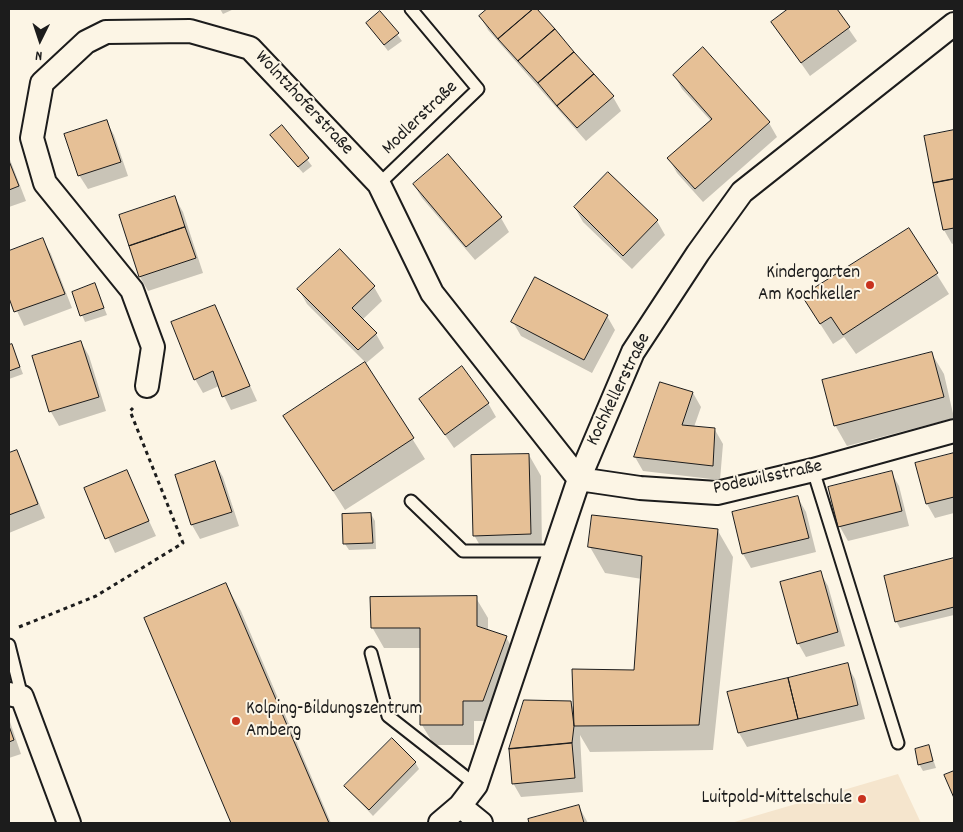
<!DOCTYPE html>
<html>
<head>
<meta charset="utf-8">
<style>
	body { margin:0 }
	#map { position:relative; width:963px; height:832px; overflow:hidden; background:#fcf5e5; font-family:Dekko,sans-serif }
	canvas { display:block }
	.frame { position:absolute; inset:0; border:10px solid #1c1c1c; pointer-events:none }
	.north { position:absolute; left:15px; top:15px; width:50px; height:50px; -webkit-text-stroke:4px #fcf5e5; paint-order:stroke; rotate:184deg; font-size:14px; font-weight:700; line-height:20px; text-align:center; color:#1c1c1c }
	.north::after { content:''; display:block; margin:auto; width:18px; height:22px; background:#1c1c1c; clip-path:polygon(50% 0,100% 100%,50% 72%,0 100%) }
</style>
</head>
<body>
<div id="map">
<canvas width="963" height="832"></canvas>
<div class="frame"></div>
<div class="north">N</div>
</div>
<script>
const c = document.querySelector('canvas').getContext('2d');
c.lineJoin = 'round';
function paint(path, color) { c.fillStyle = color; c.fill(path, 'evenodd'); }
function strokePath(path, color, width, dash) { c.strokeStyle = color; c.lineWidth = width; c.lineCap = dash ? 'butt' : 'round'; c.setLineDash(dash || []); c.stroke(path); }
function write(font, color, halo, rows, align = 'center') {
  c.font = font + ' Dekko,sans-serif'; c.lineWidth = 4; c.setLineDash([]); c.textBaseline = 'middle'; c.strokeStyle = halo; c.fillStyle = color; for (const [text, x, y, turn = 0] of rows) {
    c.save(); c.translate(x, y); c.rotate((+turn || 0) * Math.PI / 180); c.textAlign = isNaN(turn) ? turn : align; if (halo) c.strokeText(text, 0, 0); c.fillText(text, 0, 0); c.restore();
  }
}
const built = new Path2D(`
	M898 774 921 823H731Z`);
const shadow = new Path2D(`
	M220 9H234L223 14Z
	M489 9H535L613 97 621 111 586 141 488 30 480 16Z
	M790 9H835L857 41 810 76 772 22Z
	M380 12 402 41 388 51 367 23Z
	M674 75 769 123 777 137 703 202 677 173 669 159 711 121 682 89Z
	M106 121 114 135 128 176 88 189 79 175Z
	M282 127 312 166 303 173 276 142Z
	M954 131V243L952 244 944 230 926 137Z
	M9 157 26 201 9 207Z
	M414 185 501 218 509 232 475 260 422 198Z
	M175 198 183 212 203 273 148 291 140 277 120 216Z
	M575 208 657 221 665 235 632 269 583 222Z
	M909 230 949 294 856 354 844 337 833 344 803 297Z
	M43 240 51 254 72 308 24 326 9 294V252Z
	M340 251 374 287 382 301 362 320 376 334 384 348 365 364 425 459 345 510 285 416 366 363 307 304 299 290Z
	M95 285 107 315 85 322 82 315Z
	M214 306 257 401 231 410 219 386 203 393 195 379Z
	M607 316 615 330 592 373 521 336 513 322Z
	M81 342 89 356 106 411 59 426 51 412 34 357Z
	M12 345 23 374 9 379V346Z
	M932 354 944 374 954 418 847 446 835 425Z
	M661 383 693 393 701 407 694 427 715 430 723 444 720 480 643 471 635 457Z
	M420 399 488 403 496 417 454 448Z
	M16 452 24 466 45 518 9 533V455Z
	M954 454V513L935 518 927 504 917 464Z
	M529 455 541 476 542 554 486 556 474 535Z
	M215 463 223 477 239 526 200 539 192 525 177 475Z
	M126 471 156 536 115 553 85 488Z
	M891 472 899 486 909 526 848 541 840 527 829 488Z
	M798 498 806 512 816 552 751 568 743 554 733 513Z
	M371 514 375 521 376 549 349 550 345 544Z
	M718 531 733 557 713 750 590 752 580 735 583 792 521 797 513 783 570 702 574 709 635 671 642 579 605 573 590 547Z
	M954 560V615L900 628 896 621 885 577Z
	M820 572 828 586 845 646 806 657 798 643Z
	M226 585 241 611 331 823H232L145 619Z
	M476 598 488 618V631L506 637 518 658 495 721H474V745H434L422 725 421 648H384L372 627Z
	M847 665 855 679 865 719 747 747 739 733 729 693Z
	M9 719 21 754 9 758Z
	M929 747 936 768 923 771 919 764Z
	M415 762 419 769 373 816 346 787Z
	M579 807 588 823H530L529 819Z`);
const building = new Path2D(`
	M487 9H533L498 39 479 16Z
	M533 9H537L555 29 518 61 498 39Z
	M788 9H837L850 27 801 63 771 22Z
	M380 11 399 33 384 45 366 23Z
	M555 29 574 52 538 83 518 61Z
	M703 47 770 122 695 189 667 158 712 119 673 75Z
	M574 52 594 74 557 106 538 83Z
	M594 74 614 96 577 128 557 106Z
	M107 120 121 162 78 176 64 134Z
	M282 125 309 158 298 167 270 135Z
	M954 130V179L933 183 924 136Z
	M448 154 502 217 466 247 413 184Z
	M9 161 19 186 9 190Z
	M608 172 658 220 623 256 574 207Z
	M954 179V228L943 230 933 183Z
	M175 196 185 227 129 246 119 215Z
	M185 227 196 258 139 277 129 246Z
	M909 228 938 273 843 335 831 317 820 324 802 296Z
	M43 238 65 294 14 312 9 298V251Z
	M340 249 375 286 352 308 377 333 358 350 297 289Z
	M535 277 608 315 584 360 511 322Z
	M95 283 104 308 80 316 72 292Z
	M215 305 250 386 222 397 213 371 194 380 171 322Z
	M81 341 99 397 49 412 32 356Z
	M12 344 20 367 9 371V345Z
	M932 352 944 397 834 426 822 380Z
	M365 362 414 438 333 491 283 416Z
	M462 366 489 403 445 435 419 399Z
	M660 382 693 392 682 425 715 428 713 466 634 457Z
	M17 450 38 504 9 515V453Z
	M954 453V497L926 504 915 463Z
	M529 454 531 534 473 536 471 455Z
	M215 461 232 512 191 525 175 475Z
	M127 470 149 521 105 539 84 488Z
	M892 471 902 511 838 527 828 487Z
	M798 496 809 538 742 554 732 512Z
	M371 513 373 543 343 544 342 514Z
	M592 515 718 529 699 725 574 726 572 669 634 670 642 556 588 547Z
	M954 558V607L895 622 884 576Z
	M821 571 838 632 797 644 780 582Z
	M226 583 329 823H231L144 618Z
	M477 596V626L507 636 483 701H463V725H420V628H371L370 597Z
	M848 663 858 705 798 719 788 678Z
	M788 678 798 719 738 733 727 692Z
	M524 700 571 701 574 726 572 743 509 749Z
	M9 726 14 740 9 742Z
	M392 738 416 762 369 810 344 786Z
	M572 743 575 778 512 784 509 749Z
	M929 745 933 761 918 765 915 749Z
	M954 771V798L944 775Z
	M579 805 584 823H529L528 819Z`);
const path = new Path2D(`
	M19 627 96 596 183 543 130 411 133 408`);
const lane = new Path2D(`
	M379 184 478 89 411 9
	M813 470 898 743
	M411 501 463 551H554
	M9 645 22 697
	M371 653 388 716 476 785`);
const street = new Path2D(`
	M147 386 153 347 132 290 45 183 32 138 42 83 86 42 106 32 190 31 250 48 379 184 432 293 579 479
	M579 479 640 488 717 493 813 470 954 431
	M9 694 22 697 69 823
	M460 806 481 823
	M440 823 460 806 476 785 579 479 633 352 698 253 742 192 954 24`);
const markers = [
	[870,285,5,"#c8321e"],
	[236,721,5,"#c8321e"],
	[862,799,5,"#c8321e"]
];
const streetNames = [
	["Wolntzhoferstraße",303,104,47],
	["Modlerstraße",421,119,-44],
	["Kochkellerstraße",620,390,-64],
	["Podewilsstraße",768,479,-12]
];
const poiNames = [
	["Kindergarten",860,274],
	["Am Kochkeller",860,296],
	["Kolping-Bildungszentrum",246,710,"left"],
	["Amberg",246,732,"left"],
	["Luitpold-Mittelschule",852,799]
];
paint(built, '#f5e5cd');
paint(shadow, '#0003');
paint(building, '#e6c096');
strokePath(building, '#1c1c1c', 1);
strokePath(lane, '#1c1c1c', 15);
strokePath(street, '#1c1c1c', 26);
strokePath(path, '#1c1c1c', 3, [4, 4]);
strokePath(lane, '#fcf5e5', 11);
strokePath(street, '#fcf5e5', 22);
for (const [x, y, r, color] of markers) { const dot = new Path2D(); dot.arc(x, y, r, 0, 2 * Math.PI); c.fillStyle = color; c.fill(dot); strokePath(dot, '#fcf5e5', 2); }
write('19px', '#1c1c1c', '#fcf5e5', streetNames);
write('19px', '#1c1c1c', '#fcf5e5', poiNames, 'right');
</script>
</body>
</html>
